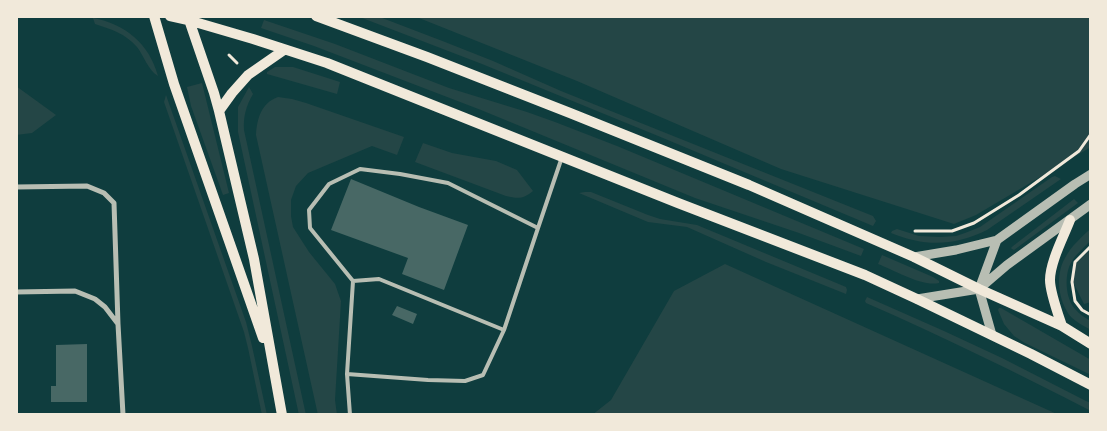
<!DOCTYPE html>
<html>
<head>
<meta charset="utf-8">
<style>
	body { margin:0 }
	#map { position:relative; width:1107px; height:431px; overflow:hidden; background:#0f3d3e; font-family:"Noto Serif",serif }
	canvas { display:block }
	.frame { position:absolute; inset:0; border:18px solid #f1e9da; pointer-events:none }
</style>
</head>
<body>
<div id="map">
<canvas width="1107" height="431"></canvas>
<div class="frame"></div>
</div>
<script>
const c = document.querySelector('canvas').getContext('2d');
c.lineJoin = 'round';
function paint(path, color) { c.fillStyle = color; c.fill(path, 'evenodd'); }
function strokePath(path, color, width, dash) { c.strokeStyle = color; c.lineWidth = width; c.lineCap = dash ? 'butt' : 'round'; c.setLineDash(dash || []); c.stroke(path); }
const green = new Path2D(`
	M357 16H377L445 42 493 61 561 91 873 216 876 221 873 226 663 138 482 64Z
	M414 16H1091V147L976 215 954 224 781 169 577 81Z
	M93 18C125 24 149 43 158 76 148 70 144 56 137 47 126 34 111 29 95 24Z
	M264 20 335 44 449 88 527 112 555 122 617 146 864 249 861 256 799 233 695 198 481 110 314 46 261 28Z
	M275 67H293L340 82 337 94 267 74V72Z
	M202 83 229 193 223 195 191 106 187 87Z
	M16 86 56 115 32 133 16 135Z
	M249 87 253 94C246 106 243 117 244 130L306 415H299L238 132V107Z
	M166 95 246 322 252 346 267 415H262L248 348 244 332 164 102Z
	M278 97 292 99 306 103 404 137 397 155 372 146 308 173 296 186 291 200V216L293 227 309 252 335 284 341 301 335 400 337 415H318L256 135C257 119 261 103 278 97Z
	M423 143 452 153 496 161 517 170 533 191C523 199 519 199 506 196L415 162Z
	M1055 176 1061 179 987 230C955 246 925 247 891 233L892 231 897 229 919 236 940 237 956 236 965 233 980 227 1052 177Z
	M585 192H591L648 215 660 219 697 225 846 287 847 290 846 294 766 262 687 227 648 222 579 193Z
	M1074 199 1078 203 1014 250 1012 249 1011 248 1013 246Z
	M1091 228V240C1085 247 1077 253 1072 261 1064 273 1065 298 1075 309 1079 314 1085 318 1091 321V330C1084 326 1076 322 1071 317 1058 301 1055 275 1065 258 1071 246 1082 237 1091 228Z
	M1091 249V302L1084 304 1073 282 1076 263Z
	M882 255 933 277 939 281V283C922 287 894 270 878 264Z
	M725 264 1059 415H592L611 400 674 291Z
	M867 297 944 331 1002 358 1086 401 1091 403V411C1017 373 942 336 866 303L865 301Z
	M999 308H1001L1091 360V375L1025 343 1014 336 1004 324 998 310Z`);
const building = new Path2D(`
	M351 179 419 207 468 225 444 290 402 274 408 258 331 230Z
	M397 306 417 314 413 324 392 315Z
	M87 344V402H51V386H56V345Z`);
const path = new Path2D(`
	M229 55 237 63
	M915 231H952L974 223 1019 195 1079 151 1091 134
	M1091 246 1075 262 1072 282 1075 301 1082 310 1091 315`);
const service = new Path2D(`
	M353 281 379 279 504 330
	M347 374 428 380 465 381 483 375 504 330 538 228
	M350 415 347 374 353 281 310 228 309 210 329 184 360 169 400 174 448 183 538 228 562 157`);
const minor = new Path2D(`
	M16 187 87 186 104 193 114 203 118 324
	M16 292 75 291 95 299 105 307 118 324 123 415`);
const tertiary = new Path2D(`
	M914 257 956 250 997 240 1075 184 1091 174
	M917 299 979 289 1007 265 1091 204
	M992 335 979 289 997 240`);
const secondary = new Path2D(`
	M154 16 174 84 263 338
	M170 16 188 20 253 39 327 63 678 203 865 275 917 299 1031 354 1091 385
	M316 16 427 57 570 113 749 185 914 257 979 289 1062 326 1091 344
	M188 17 214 93 219 111 254 259 282 415
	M219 111 232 93 248 75 284 50
	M1062 326C1058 314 1050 292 1050 280 1050 262 1064 236 1070 220`);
paint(green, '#244646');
paint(building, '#486865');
strokePath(path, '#f1e9da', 3);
strokePath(service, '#b8beb3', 4);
strokePath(minor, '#b8beb3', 5);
strokePath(tertiary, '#b8beb3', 9);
strokePath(secondary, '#f1e9da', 10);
</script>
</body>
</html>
